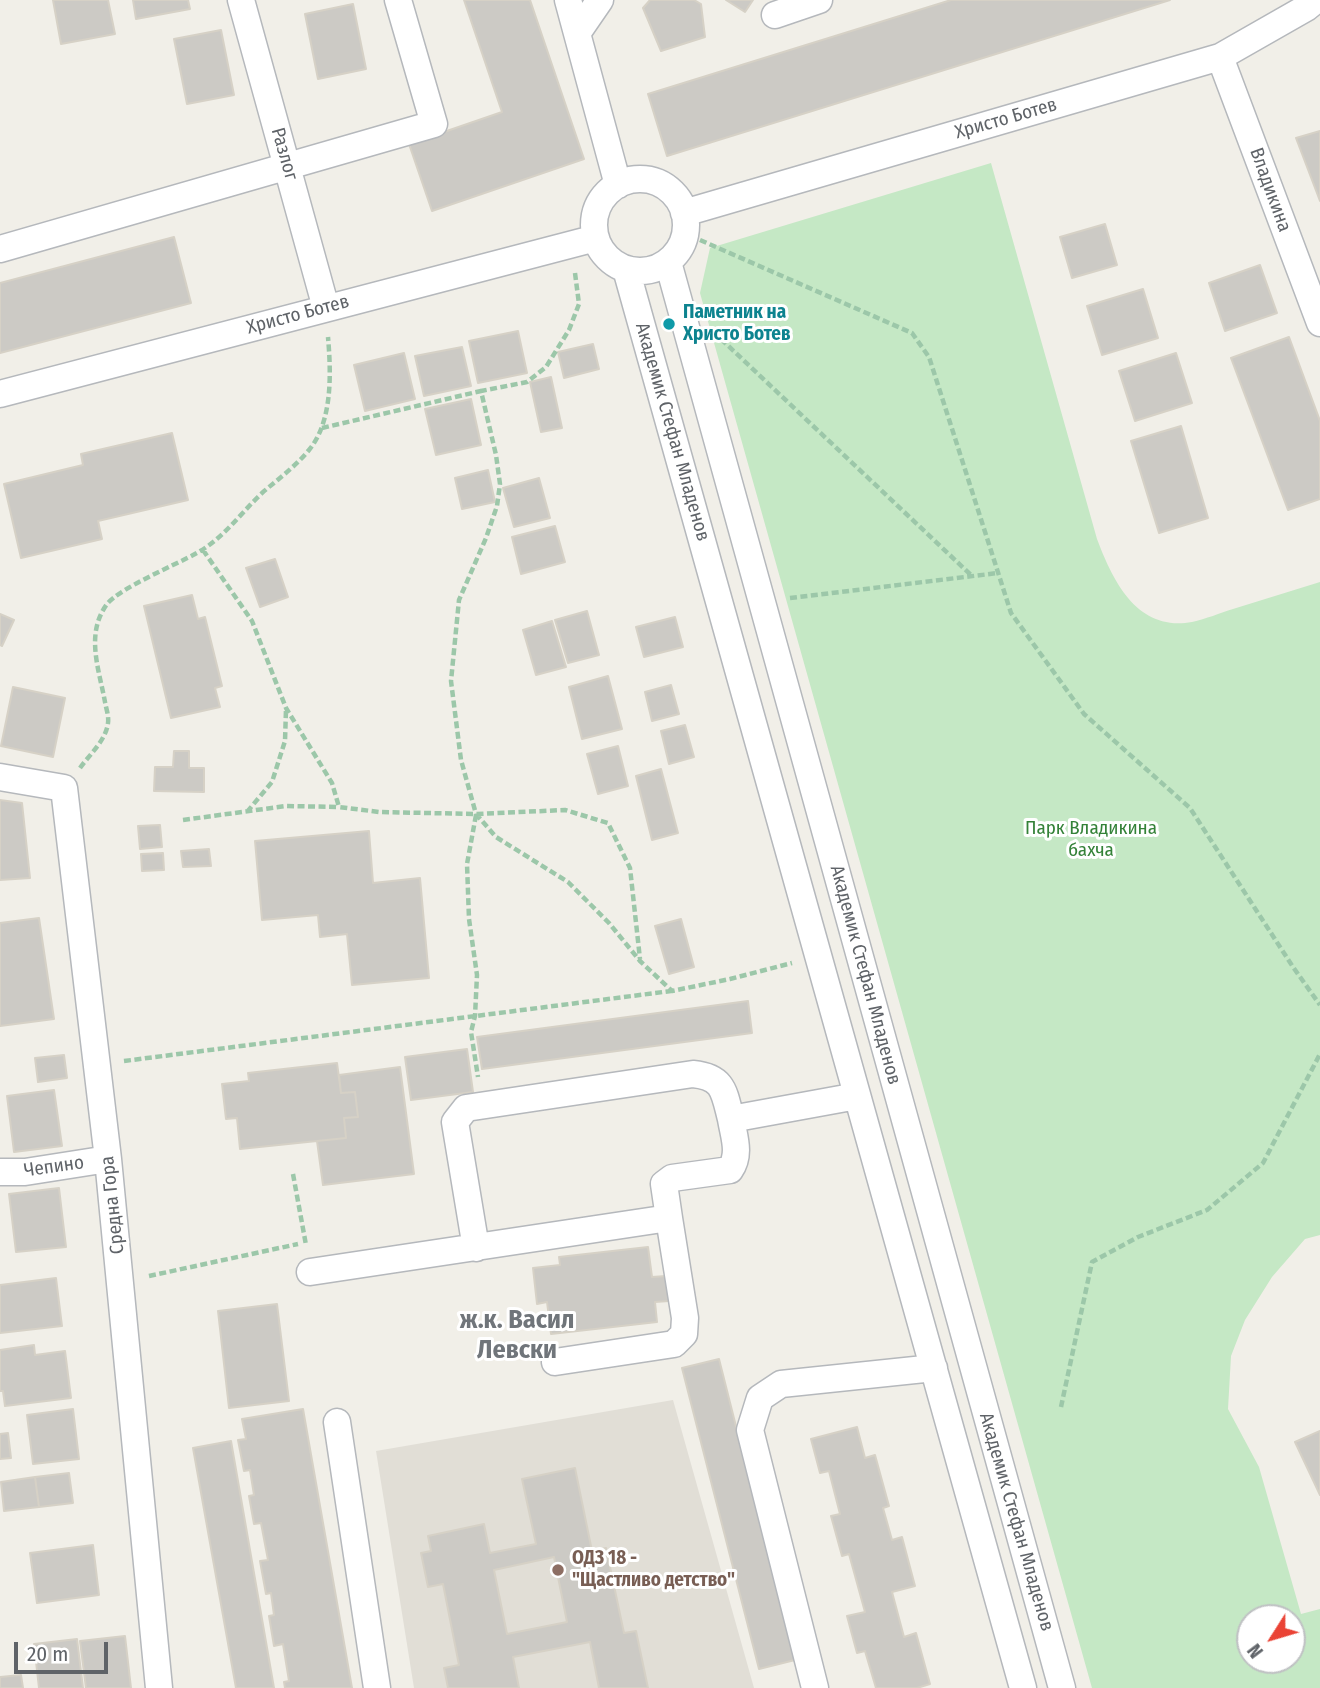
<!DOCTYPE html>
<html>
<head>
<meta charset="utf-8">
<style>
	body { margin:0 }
	#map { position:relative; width:1320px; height:1688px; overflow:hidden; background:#f1efe8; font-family:"Fira Sans Condensed",sans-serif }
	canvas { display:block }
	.north { position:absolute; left:1236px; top:1604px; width:70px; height:70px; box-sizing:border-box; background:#fff; border:2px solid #bfc1c3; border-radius:50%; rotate:233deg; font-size:19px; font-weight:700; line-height:28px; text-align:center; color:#5f6368 }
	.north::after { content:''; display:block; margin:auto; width:24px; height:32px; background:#ea4335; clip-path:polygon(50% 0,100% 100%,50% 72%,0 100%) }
	.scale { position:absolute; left:14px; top:1642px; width:94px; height:32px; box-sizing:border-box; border:4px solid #5f6368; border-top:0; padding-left:9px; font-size:21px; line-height:24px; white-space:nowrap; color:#5f6368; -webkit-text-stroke:5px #fff; paint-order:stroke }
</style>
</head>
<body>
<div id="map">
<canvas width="1320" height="1688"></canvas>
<div class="north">N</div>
<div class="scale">20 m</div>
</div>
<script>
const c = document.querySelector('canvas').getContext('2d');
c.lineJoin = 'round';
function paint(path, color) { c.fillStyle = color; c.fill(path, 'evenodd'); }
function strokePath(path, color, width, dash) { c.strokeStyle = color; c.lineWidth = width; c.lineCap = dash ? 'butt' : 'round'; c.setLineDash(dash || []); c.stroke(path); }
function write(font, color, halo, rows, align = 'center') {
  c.font = font + ' "Fira Sans Condensed",sans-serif'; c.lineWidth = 6; c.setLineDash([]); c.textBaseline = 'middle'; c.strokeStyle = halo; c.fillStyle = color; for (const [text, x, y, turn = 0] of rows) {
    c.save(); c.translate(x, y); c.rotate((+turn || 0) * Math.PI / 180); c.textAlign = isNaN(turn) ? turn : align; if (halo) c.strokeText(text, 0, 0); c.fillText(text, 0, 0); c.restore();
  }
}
const education = new Path2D(`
	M673 1400 754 1688H414L376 1451Z`);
const green = new Path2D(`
	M991 163 1097 539C1113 581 1137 632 1192 622 1206 619 1220 613 1233 609 1262 600 1291 591 1320 582V1235L1305 1239 1272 1277 1245 1320 1231 1356 1228 1409 1259 1467 1301 1614 1320 1609V1688H1092L700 293 710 248ZM1250 1618H1292V1660H1250Z`);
const building = new Path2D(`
	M53 0H108L115 34 61 44Z
	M133 0H188L190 9 136 19Z
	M464 0H530L584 159 432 211 409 144 502 112Z
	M650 0H694L701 4 705 37 661 51 643 8Z
	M726 0H753L745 12Z
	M951 0H1170L667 156 648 94Z
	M353 4 366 69 318 79 305 14Z
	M221 30 234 95 187 104 174 39Z
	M1320 131V201L1296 138Z
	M1105 224 1117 265 1072 278 1060 237Z
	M174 237 191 303 0 353V283Z
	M1260 265 1277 313 1225 331 1209 283Z
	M1143 289 1158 338 1102 355 1087 306Z
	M518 331 527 373 478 383 469 341Z
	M1289 337 1320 421V499L1288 510 1231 358Z
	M593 344 599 369 564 378 558 352Z
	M462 347 471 386 424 396 415 356Z
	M404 353 415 399 365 411 354 365Z
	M1176 353 1192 403 1135 421 1119 371Z
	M551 377 562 428 541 432 530 382Z
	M471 399 481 445 436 455 425 409Z
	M1181 426 1208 518 1159 533 1131 441Z
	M172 433 188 500 98 521 102 539 21 558 4 484 83 465 81 454Z
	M488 470 495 502 462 509 455 478Z
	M539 478 550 518 514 527 503 488Z
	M555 526 565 562 521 574 512 537Z
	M275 559 288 597 260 607 246 568Z
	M192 595 198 619 205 617 222 686 215 688 220 707 171 718 144 606Z
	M587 611 599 655 568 663 555 620Z
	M0 614 14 620 2 646 0 645Z
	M675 617 683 647 644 657 636 627Z
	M552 621 566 667 536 675 523 630Z
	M608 676 622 729 582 739 569 687Z
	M671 685 679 714 652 721 645 692Z
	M13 687 65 698 53 757 1 746Z
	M685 725 694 757 669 764 661 731Z
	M618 746 628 786 598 794 587 754Z
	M174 751H189V768H204V792L154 791 155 767H173Z
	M661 769 678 833 652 840 636 776Z
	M0 800 22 803 30 878 0 880Z
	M160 825 162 847 140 849 138 826Z
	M369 831 373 883 420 878 429 978 352 985 347 934 320 937 318 915 262 920 255 841Z
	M209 849 211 866 183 867 181 851Z
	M163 853 164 870 142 871 141 854Z
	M39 918 54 1019 0 1026V923Z
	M681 919 694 967 669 974 655 926Z
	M748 1001 752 1033 482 1069 477 1037Z
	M467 1049 473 1092 411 1100 405 1057Z
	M64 1055 67 1078 38 1082 35 1058Z
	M337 1063 341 1093 355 1092 358 1117 344 1118 346 1138 240 1149 237 1118 226 1119 222 1084 249 1081 248 1073Z
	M400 1067 414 1174 323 1185 317 1141 346 1138 344 1118 358 1117 355 1092 341 1093 339 1075Z
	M54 1090 62 1146 14 1152 7 1096Z
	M59 1188 66 1247 16 1252 9 1194Z
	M648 1247 652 1277 666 1276 669 1301 655 1302 657 1322 551 1334 547 1302 537 1304 533 1268 560 1265 559 1257Z
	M56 1278 62 1326 0 1333V1285Z
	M277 1304 289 1401 229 1408 218 1311Z
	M34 1345 35 1355 65 1351 71 1398 5 1406 3 1391H0V1350Z
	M719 1359 795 1660 759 1669 682 1368Z
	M73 1409 79 1459 33 1464 27 1415Z
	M303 1409 352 1688H285L284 1682 289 1681 283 1644 274 1646 269 1616 274 1615 271 1593 266 1594 260 1561 268 1560 261 1523 254 1524 249 1496 254 1495 250 1470 244 1471 238 1440 246 1439 242 1419Z
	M857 1427 865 1458 875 1455 889 1506 883 1508 892 1540 902 1537 915 1586 892 1592 904 1637 916 1633 930 1684 917 1688H876L865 1651 857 1653 847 1616 865 1612 849 1554 842 1556 831 1516 840 1514 829 1471 820 1473 811 1439Z
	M1320 1431V1495L1295 1442Z
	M8 1433 11 1458 0 1459V1434Z
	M231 1441 274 1688H236L193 1448Z
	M575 1468 592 1551 606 1548 624 1633 636 1631 648 1688H599L590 1642 513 1657 519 1688H448L444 1668 459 1665 443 1584 428 1587 421 1553 431 1551 428 1536 484 1524 490 1553 536 1544 522 1479ZM554 1557 567 1622 507 1634 494 1570Z
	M69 1473 73 1503 39 1507 35 1477Z
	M35 1477 39 1507 4 1511 1 1482Z
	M93 1545 99 1595 37 1603 30 1553Z
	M125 1636 131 1688H86L80 1641Z
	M77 1639 83 1688H39L34 1644Z
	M21 1675 23 1688H0V1677Z`);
const path = new Path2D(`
	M700 240 912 333 929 357 1011 613 1084 714 1190 808 1293 967 1320 1005
	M575 273 579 304 569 330 546 367 527 382 481 391 496 455 500 484 497 506 486 538 459 600 451 681 461 760 476 814 496 837 568 882 609 923 640 961 672 991 730 979 792 963
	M721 339 972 576
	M322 428 481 391
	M203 550 252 621 286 708 332 783 339 807 379 812 476 814 565 810 608 823 630 868 640 959
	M790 598 998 573
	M80 768C90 754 106 740 108 723 109 716 106 708 105 702 99 669 85 634 107 604 120 588 175 565 195 554 223 539 239 515 262 493 278 479 295 467 309 450 333 421 331 372 328 337
	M247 812 272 782 285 741 286 709
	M476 815 467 864 469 919 477 975 475 1016 471 1032 478 1077
	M183 820 286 806 339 807
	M124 1061 671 991
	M293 1174 306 1245
	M149 1276 298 1244
	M1061 1407 1092 1262 1138 1237 1207 1210 1263 1163 1320 1054`);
const street = new Path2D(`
	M241 0 326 308
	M568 0 618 185
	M775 15 819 0
	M578 32 600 0
	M1220 57 1320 323
	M594 225a46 46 0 1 1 92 0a46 46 0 1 1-92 0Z
	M684 213 1220 57 1306 8 1316 0
	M0 249 434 124 398 0
	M668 262 1062 1688
	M626 269 1023 1688
	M0 394 596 238
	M0 777 64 788 108 1159 159 1688
	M0 1172H25L108 1159
	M476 1248 455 1122 466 1108 693 1074C724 1077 724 1092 731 1119
	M310 1272 669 1218 664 1184 672 1178 730 1170C741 1154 734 1137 731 1119L857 1096
	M555 1362 674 1344 684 1334 685 1318 669 1218
	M337 1422 377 1688
	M815 1688 750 1430 760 1398 781 1384 934 1368`);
const markers = [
	[669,324,7,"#0f9aa8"],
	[558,1570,7,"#8d6e63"]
];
const streetNames = [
	["Христо Ботев",1006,119,-16],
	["Разлог",284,154,74],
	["Владикина",1270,190,70],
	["Христо Ботев",298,315,-15],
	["Академик Стефан Младенов",672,432,74],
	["Академик Стефан Младенов",865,975,75],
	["Чепино",54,1167,-8],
	["Средна Гора",113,1205,-96],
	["Академик Стефан Младенов",1016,1522,74]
];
const cultureNames = [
	["Паметник на",683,313],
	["Христо Ботев",683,335]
];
const parkNames = [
	["Парк Владикина",1091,829],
	["бахча",1091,851]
];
const educationNames = [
	["ОДЗ 18 -",572,1559],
	["\"Щастливо детство\"",572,1581]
];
const districtNames = [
	["ж.к. Васил",517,1321],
	["Левски",517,1351]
];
paint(education, '#e1ded6');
paint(green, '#c5e8c5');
paint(building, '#cccac5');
strokePath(building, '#d6d1c6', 2);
strokePath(street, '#b5b8bc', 29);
strokePath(path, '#9cc7a9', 4.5, [7, 3.5]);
strokePath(street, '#fff', 26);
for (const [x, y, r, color] of markers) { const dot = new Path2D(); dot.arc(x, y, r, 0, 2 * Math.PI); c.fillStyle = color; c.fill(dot); strokePath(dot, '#fff', 2.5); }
write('19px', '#5f6368', '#fff', streetNames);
write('bold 19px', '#0d838f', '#fff', cultureNames, 'left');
write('19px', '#348238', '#fff', parkNames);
write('bold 19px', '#785e54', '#fff', educationNames, 'left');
write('bold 26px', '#70757a', '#fff', districtNames);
</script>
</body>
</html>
